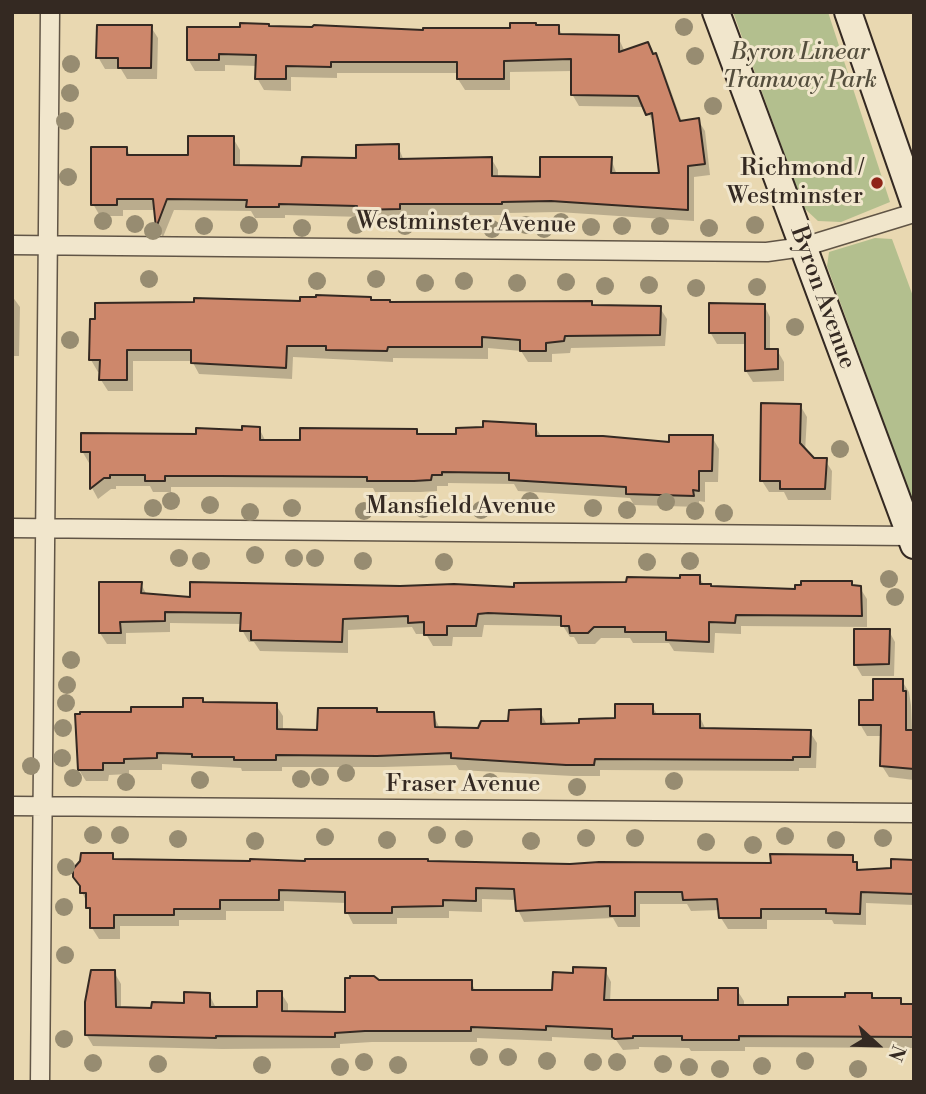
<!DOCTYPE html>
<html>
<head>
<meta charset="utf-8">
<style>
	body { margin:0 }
	#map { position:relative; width:926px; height:1094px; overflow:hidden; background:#e9d8b1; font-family:"Libre Bodoni",serif }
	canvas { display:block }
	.frame { position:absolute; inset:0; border:14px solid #342922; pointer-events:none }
	.north { position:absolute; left:842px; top:1010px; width:70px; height:70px; -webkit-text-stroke:5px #f1e6cc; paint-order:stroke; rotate:112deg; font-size:19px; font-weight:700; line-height:28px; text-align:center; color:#342922 }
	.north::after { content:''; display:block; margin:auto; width:24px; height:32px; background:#342922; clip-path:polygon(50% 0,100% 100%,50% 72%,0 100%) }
</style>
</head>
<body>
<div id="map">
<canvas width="926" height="1094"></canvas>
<div class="frame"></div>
<div class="north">N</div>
</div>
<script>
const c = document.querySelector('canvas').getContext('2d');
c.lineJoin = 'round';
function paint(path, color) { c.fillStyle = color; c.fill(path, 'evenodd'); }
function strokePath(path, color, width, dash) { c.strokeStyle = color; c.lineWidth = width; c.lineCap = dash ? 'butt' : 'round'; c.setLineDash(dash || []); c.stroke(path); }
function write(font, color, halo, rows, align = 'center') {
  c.font = font + ' "Libre Bodoni",serif'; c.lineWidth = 6; c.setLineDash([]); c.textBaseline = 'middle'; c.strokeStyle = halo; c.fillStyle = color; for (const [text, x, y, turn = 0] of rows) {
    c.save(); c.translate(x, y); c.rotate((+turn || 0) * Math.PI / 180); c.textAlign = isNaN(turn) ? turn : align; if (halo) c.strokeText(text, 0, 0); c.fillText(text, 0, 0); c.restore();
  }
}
const green = new Path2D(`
	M733 12H828L890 202 841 222 818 221 804 208Z
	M875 238 892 239 914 299V505L827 266 829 252Z`);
const shadow = new Path2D(`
	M151 27 158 38 157 79H127L121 69H105L98 57Z
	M536 27H558L563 36 618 37 625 52 648 44 662 66 682 122 698 120 705 131 710 175 694 177V221L558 212 508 213V215H405V220L366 221 364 217 285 215V218H255L251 211 174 210 163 237 157 228 156 210H123V216H100L93 204 126 148 131 157H189L233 138 240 150V167L303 168 358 160 398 146 404 161 491 158 498 170V178L542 179 611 159 617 175H661L655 126 645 107 579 106 572 94 573 71 510 72V90H465L458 79V73H337V78L291 77V91L264 90 257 78V66L225 65V71H195L188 59 269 28 425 32Z
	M12 296 20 307 19 356H12Z
	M372 301 391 304 591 303 593 307 660 308 667 319 665 346 571 348 570 353 552 354V362H528L521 351 488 348V359L393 358V362L293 357 292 379 199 374 192 361H133V391H108L101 380V372H98L91 360V321L301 303Z
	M764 305 770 317V350H777L784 362V381L753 382 746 371 747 344H717L710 332Z
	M800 405 807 417 805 452 813 460H825L832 471 831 500H788L784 492H769L762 481Z
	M535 426 542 438 670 444 712 437 719 449 718 482H705V502L699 501V507L634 505 630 498 518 491 514 484 448 483V486H437V491L421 492H375L373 488 226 487H171V492H153L150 486H116V489H111L98 499 92 488V463H89L82 451 259 428 266 442H302L416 431 419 436H458Z
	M699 577 704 585 711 587 797 591 851 583 854 587 860 588 867 599V627L741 626V634L715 633 714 653 674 651 669 643H633L630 638H601L595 644H578L574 637H570L563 626 484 625 482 637H453L452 646H433L426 634H416L412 627 348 630V653L260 651 254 642H249L242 630V624L170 623V632L126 633V644H107L100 633 141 584 147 595 192 599 628 584Z
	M889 631 895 642 894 676H862L855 664Z
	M902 681 909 692 911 705 914 780 889 777 882 766 883 736H867L860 724 875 702Z
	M202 700 204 704 276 705 283 716V731H319L376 710 379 714H433L440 729 480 730 510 723 540 711 547 725H581L616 719 652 706 658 716 699 715 706 730 810 732 817 743 816 768H799V771L600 770V776H573L459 770 456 765 384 767H282V771H242L241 768 162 764V770H129V774L109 775 108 781H86L79 770 133 714 185 709Z
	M112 855 115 861 570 865H772L852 857 860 872 893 870 914 862V905L866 903V925L834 924 832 920H767V929H728L721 918 720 910 691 911 687 904H640V927H618L613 918 524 922 518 910 516 900 482 899V912L449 911V918H397V924H353L347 912V903L284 901V911H226V920H179V926H120V939H99L92 928V914L82 892Z
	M605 970 611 982 610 1002H720L737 990 744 1001V1006L789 1007 871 995 874 1000H900L903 1006H914V1048L745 1047V1051H691L689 1048 639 1047V1049L623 1050 616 1040 552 1037V1041L477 1038V1042H372L340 1044V1048L222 1049 93 1046 86 1034 114 972 121 984V1009L153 1010 185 1004 209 994 216 1008H259L281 993 288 1004V1013L347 1014 378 981 471 982 476 992H554L574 975Z`);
const building = new Path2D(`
	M240 23 269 24V26L312 27 314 25 423 30V28H510V23H536V25H559V34L619 35V52L648 42 653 54 656 53 680 121 699 118 705 164 688 166V210L551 201 502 202V204H400V209L357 210V206L279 204V207H246L247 200 167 199 156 228 153 199H117V205H91V147H127V155H188V136H234V165L301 166 302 157 356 158V145L399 144V159L492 157V176L540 177V157H612L611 173H659L652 113 646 115 638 96 571 95V59L504 61V79H457V62H331V67L286 66V79H255L256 55 219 54V60H187V27H240Z
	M97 25H152L151 68H118V58H96Z
	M316 295 371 297V300H390V302L592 301V305L661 306 660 335 565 336 564 341 546 343V351H520V340L482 337V347H388L387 351 326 350V346H287L286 368 191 363V350H127V380H99L100 360H89L90 319H95V303L194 302V298L300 301V297H316Z
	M709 303 765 304V349H778V369L745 371V333H709Z
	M761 403 801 404 800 443 814 458H827L825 489H780V481H760Z
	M483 421 536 424V436H603L669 442V435H713L712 471H699V491L693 490 694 496 626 494V487L509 480V473L442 472V475H432L431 480 414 481H367V477L219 476H165V481H145V475H110V478H104L90 489V452H81V433L196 434V428L242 430V426L260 427V440H300V428L417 429V434H456V428L483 427Z
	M680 575H700V584H711V586L795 589V585H801V581H852V585L861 586 862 616 736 615 735 623 709 622V642L666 640V632H625V627H594L588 633H570L569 626H561V616L488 613 478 614 476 626H447V635H424V622L408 623V616L343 619 342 642 251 640V631H240L241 613 165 612V621L120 622 121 633H99V582H142L141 593 190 597V582L400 586 454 584 514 587V583L626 582 627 577 680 578Z
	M854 629H890L889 664 854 665Z
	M873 679H903V691H906V730H914V769L880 766 881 725H859V700H873Z
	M183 698H203V702L277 703V729L317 730 318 708H377V712H434L435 727 478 728 481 721H508L509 710 541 709V724L579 723V719L615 718V704H653V714H700V728L811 730 810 757H793V760L595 759 594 765H566L451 758V753L377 756 276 755V760H234V757H192V754L157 753V758L124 759V763H103V770H78L75 714H80V712H131V707H183Z
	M81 853H113V859L250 861V859L305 861V859H428V861L570 864 599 862 771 863 770 854 853 855V862H857V870L891 868V859L914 860V894L861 892 860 914 826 913V909H761V918H719L717 899 683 900 682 892H635V916H610V906L516 911 514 889 476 888V901L443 900V906L392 907V913H345V892L279 890V900H220V909H174V915H114V928H90V908H86V893H80V886L73 877V869L80 861Z
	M573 967 606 968 604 1000H718V988H738V1005H788V997H845V993H872V998H901V1004H914V1037L739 1036V1040H682V1036H633V1038L615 1039 612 1037V1029L546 1026V1030L471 1027V1031H365L335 1033V1037L216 1036V1038L85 1035V1002L91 970H115L116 1007 151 1008 152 1002 184 1003V992L210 993V1007H257V991H282V1011L345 1012V978H350V976H374L379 980H472V990H552L553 972 573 973Z`);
const street = new Path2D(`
	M12 245 767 252 803 247 914 213
	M12 528 910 536
	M12 806 914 813
	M40 1082 50 12`);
const secondary = new Path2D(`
	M716 12 914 545
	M848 12 914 202`);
const trees = [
	[684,27],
	[695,56],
	[71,64],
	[70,93],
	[713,106],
	[65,121],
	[68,177],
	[103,221],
	[561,222],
	[135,224],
	[249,225],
	[356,225],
	[526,225],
	[755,225],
	[204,226],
	[405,226],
	[622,226],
	[660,226],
	[591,227],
	[302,228],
	[709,228],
	[492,229],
	[544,229],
	[153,231],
	[149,279],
	[376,279],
	[317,281],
	[464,281],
	[566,282],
	[425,283],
	[517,283],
	[649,285],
	[605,286],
	[757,287],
	[696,288],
	[795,327],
	[70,340],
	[840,449],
	[171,501],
	[530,501],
	[666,502],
	[210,505],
	[153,508],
	[292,508],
	[593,508],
	[423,509],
	[481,510],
	[627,510],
	[364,511],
	[695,511],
	[250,512],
	[724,513],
	[255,555],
	[179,558],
	[294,558],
	[315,558],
	[201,561],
	[363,561],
	[690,561],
	[444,562],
	[647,562],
	[889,579],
	[895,597],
	[71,660],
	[67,685],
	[66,703],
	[63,728],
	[62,758],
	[31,766],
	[346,773],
	[320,777],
	[73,778],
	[301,779],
	[200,780],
	[674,781],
	[126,782],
	[490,782],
	[577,787],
	[93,835],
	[120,835],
	[437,835],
	[785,836],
	[325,837],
	[586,838],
	[635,838],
	[883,838],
	[178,839],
	[464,839],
	[387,840],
	[836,840],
	[255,841],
	[531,841],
	[706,842],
	[753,845],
	[66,867],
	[64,907],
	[65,955],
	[64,1039],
	[479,1057],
	[508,1057],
	[547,1061],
	[805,1061],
	[364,1062],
	[593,1062],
	[617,1062],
	[93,1063],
	[158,1064],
	[663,1064],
	[262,1065],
	[398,1065],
	[762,1066],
	[340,1067],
	[689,1067],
	[720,1069],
	[858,1069]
];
const markers = [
	[877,183,7,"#8f2418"]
];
const parkNames = [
	["Byron Linear",800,53],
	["Tramway Park",800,81]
];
const poiNames = [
	["Richmond /",863,169],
	["Westminster",863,197]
];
const streetNames = [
	["Westminster Avenue",466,224,1],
	["Byron Avenue",822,298,70],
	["Mansfield Avenue",461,507],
	["Fraser Avenue",463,785]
];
paint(green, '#b3bf8e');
paint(shadow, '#0003');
paint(building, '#cd876b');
strokePath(building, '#342922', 2);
strokePath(street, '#615546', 21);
strokePath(secondary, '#342922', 30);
strokePath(street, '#f1e6cc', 18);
strokePath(secondary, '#f1e6cc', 26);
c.fillStyle = '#978c71';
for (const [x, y] of trees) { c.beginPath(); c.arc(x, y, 9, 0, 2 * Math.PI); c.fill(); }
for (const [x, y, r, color] of markers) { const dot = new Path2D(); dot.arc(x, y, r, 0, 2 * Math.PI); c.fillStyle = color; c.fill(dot); strokePath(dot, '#f1e6cc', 2.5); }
write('italic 24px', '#544e3d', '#f1e6cc', parkNames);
write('24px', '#342922', '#f1e6cc', poiNames, 'right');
write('24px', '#342922', '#f1e6cc', streetNames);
</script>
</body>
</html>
